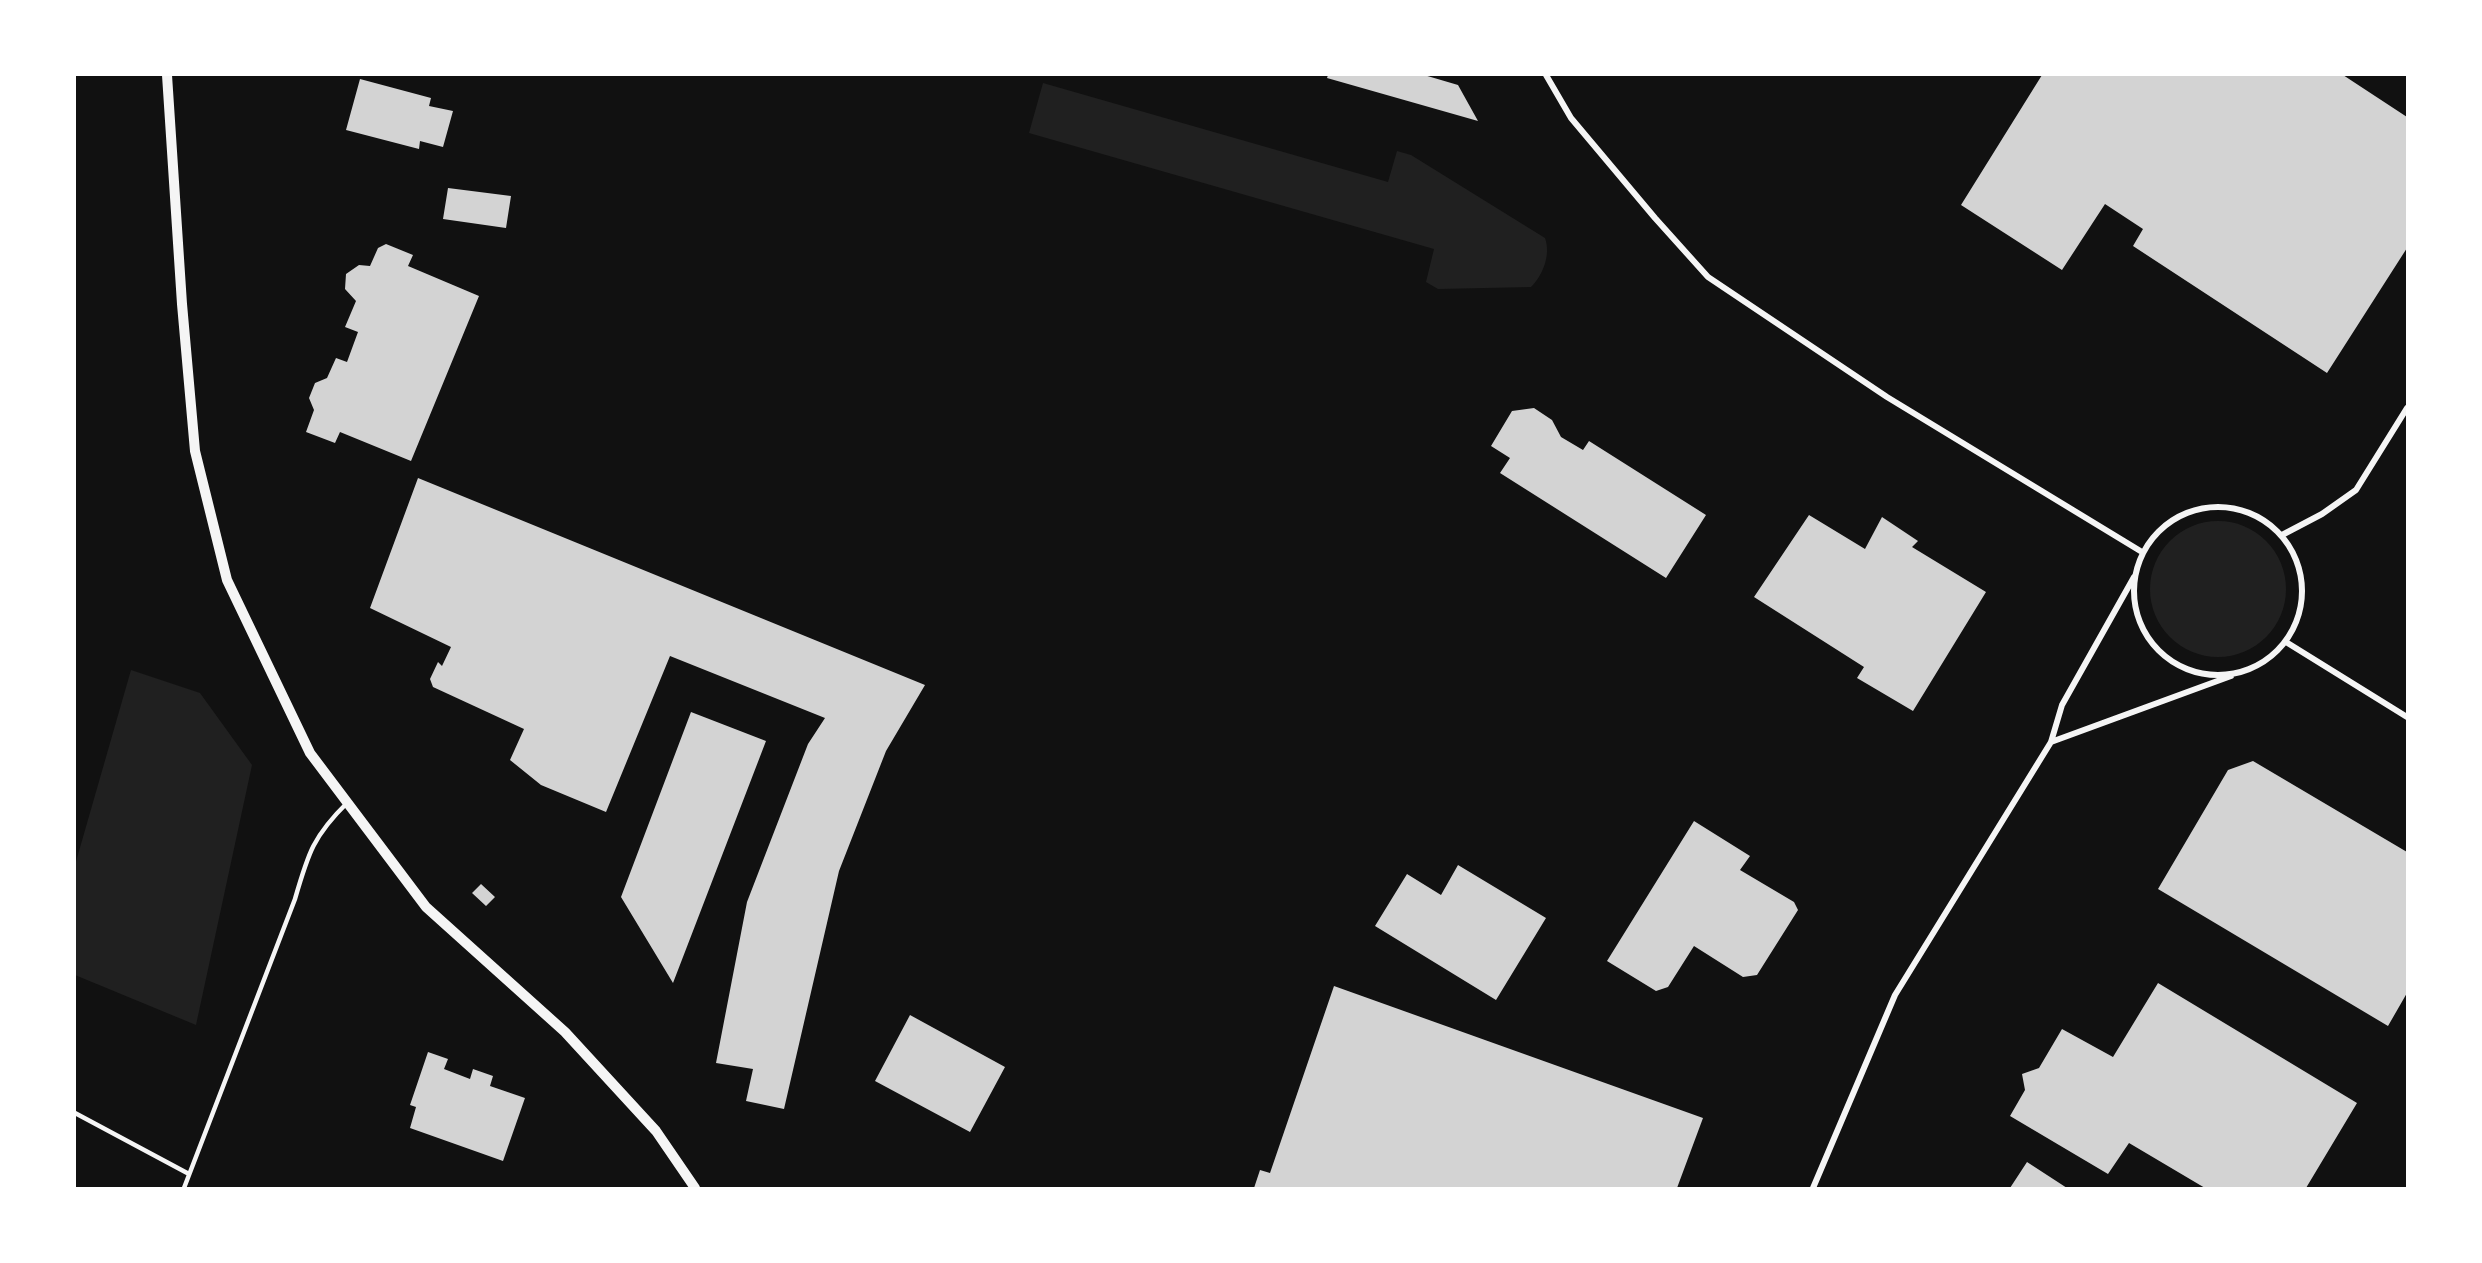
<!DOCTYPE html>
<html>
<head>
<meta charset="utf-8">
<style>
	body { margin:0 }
	#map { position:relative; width:2482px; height:1263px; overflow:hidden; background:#111; font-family:Commissioner,sans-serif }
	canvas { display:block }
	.frame { position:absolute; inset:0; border:76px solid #fff; pointer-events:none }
</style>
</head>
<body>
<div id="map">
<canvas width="2482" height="1263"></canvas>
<div class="frame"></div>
</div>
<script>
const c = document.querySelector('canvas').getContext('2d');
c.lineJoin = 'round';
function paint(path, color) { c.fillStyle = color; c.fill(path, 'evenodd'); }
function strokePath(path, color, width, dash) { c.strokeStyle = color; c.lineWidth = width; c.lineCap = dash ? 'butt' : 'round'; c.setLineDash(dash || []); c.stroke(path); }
const green = new Path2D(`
	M1043 83 1388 182 1397 151 1411 155 1545 238C1551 255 1543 275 1531 287L1438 289 1426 282 1434 249 1029 133Z
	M2150 589a68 68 0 1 1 136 0a68 68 0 1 1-136 0Z
	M131 670 200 693 252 765 196 1025 75 975V865Z`);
const building = new Path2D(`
	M1328 75H1424L1458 85 1478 121 1327 78Z
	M2042 75H2343L2407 117V248L2327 373 2133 246 2143 229 2105 204 2062 270 1961 205Z
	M360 79 431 98 429 106 453 111 443 147 420 141 419 149 346 130Z
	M448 188 511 196 506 228 443 219Z
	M386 244 413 255 408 266 479 296 411 461 340 432 335 443 306 432 314 410 309 398 315 383 327 378 336 358 347 362 358 332 345 327 356 301 345 289 346 274 359 265 370 266 378 248Z
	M1534 408 1552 420 1561 437 1583 450 1589 441 1706 515 1666 578 1500 473 1510 458 1491 446 1512 411Z
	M418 478 925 685 886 751 839 871 784 1109 746 1101 753 1069 716 1063 747 902 808 744 825 718 670 656 606 812 541 785 510 760 524 729 433 687 430 679 438 662 442 666 451 647 370 608Z
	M1809 515 1865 549 1882 517 1918 541 1912 547 1986 592 1913 711 1857 678 1864 667 1754 597Z
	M691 712 766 741 673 983 621 897Z
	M2253 761 2407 852V993L2388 1026 2158 889 2228 770Z
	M1694 821 1750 856 1740 870 1794 902 1798 910 1757 975 1743 977 1694 946 1668 987 1656 991 1607 961Z
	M1458 865 1546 918 1496 1000 1375 926 1407 874 1441 895Z
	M481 884 495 897 486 906 472 893Z
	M2158 983 2357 1103 2306 1188H2205L2129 1143 2108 1174 2010 1116 2025 1090 2022 1074 2039 1068 2062 1029 2113 1057Z
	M1334 986 1703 1118 1677 1188H1254L1260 1170 1270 1173Z
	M910 1015 1005 1067 970 1132 875 1081Z
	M428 1052 448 1059 444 1069 470 1079 473 1069 493 1076 490 1086 525 1098 503 1161 410 1128 416 1107 410 1105Z
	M2027 1162 2067 1188H2010Z`);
const service = new Path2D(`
	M75 1113 189 1174
	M184 1188 295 899C308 854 313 836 348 802`);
const minor = new Path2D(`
	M1546 75 1571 118 1655 218 1708 277 1887 397 2142 552
	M2134 591a84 84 0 1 1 168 0a84 84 0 1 1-168 0Z
	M2282 535 2322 514 2356 490 2407 408
	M2286 642 2407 717
	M2051 742 2231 676
	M1813 1188 1895 995 2051 742 2062 705 2134 577`);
const tertiary = new Path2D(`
	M167 75 182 304 195 451 227 580 310 753 426 907 565 1032 656 1131 695 1188`);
paint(green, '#202020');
paint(building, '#d3d3d3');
strokePath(service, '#f5f5f5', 4.5);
strokePath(minor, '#f5f5f5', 6);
strokePath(tertiary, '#f5f5f5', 10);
</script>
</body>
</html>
